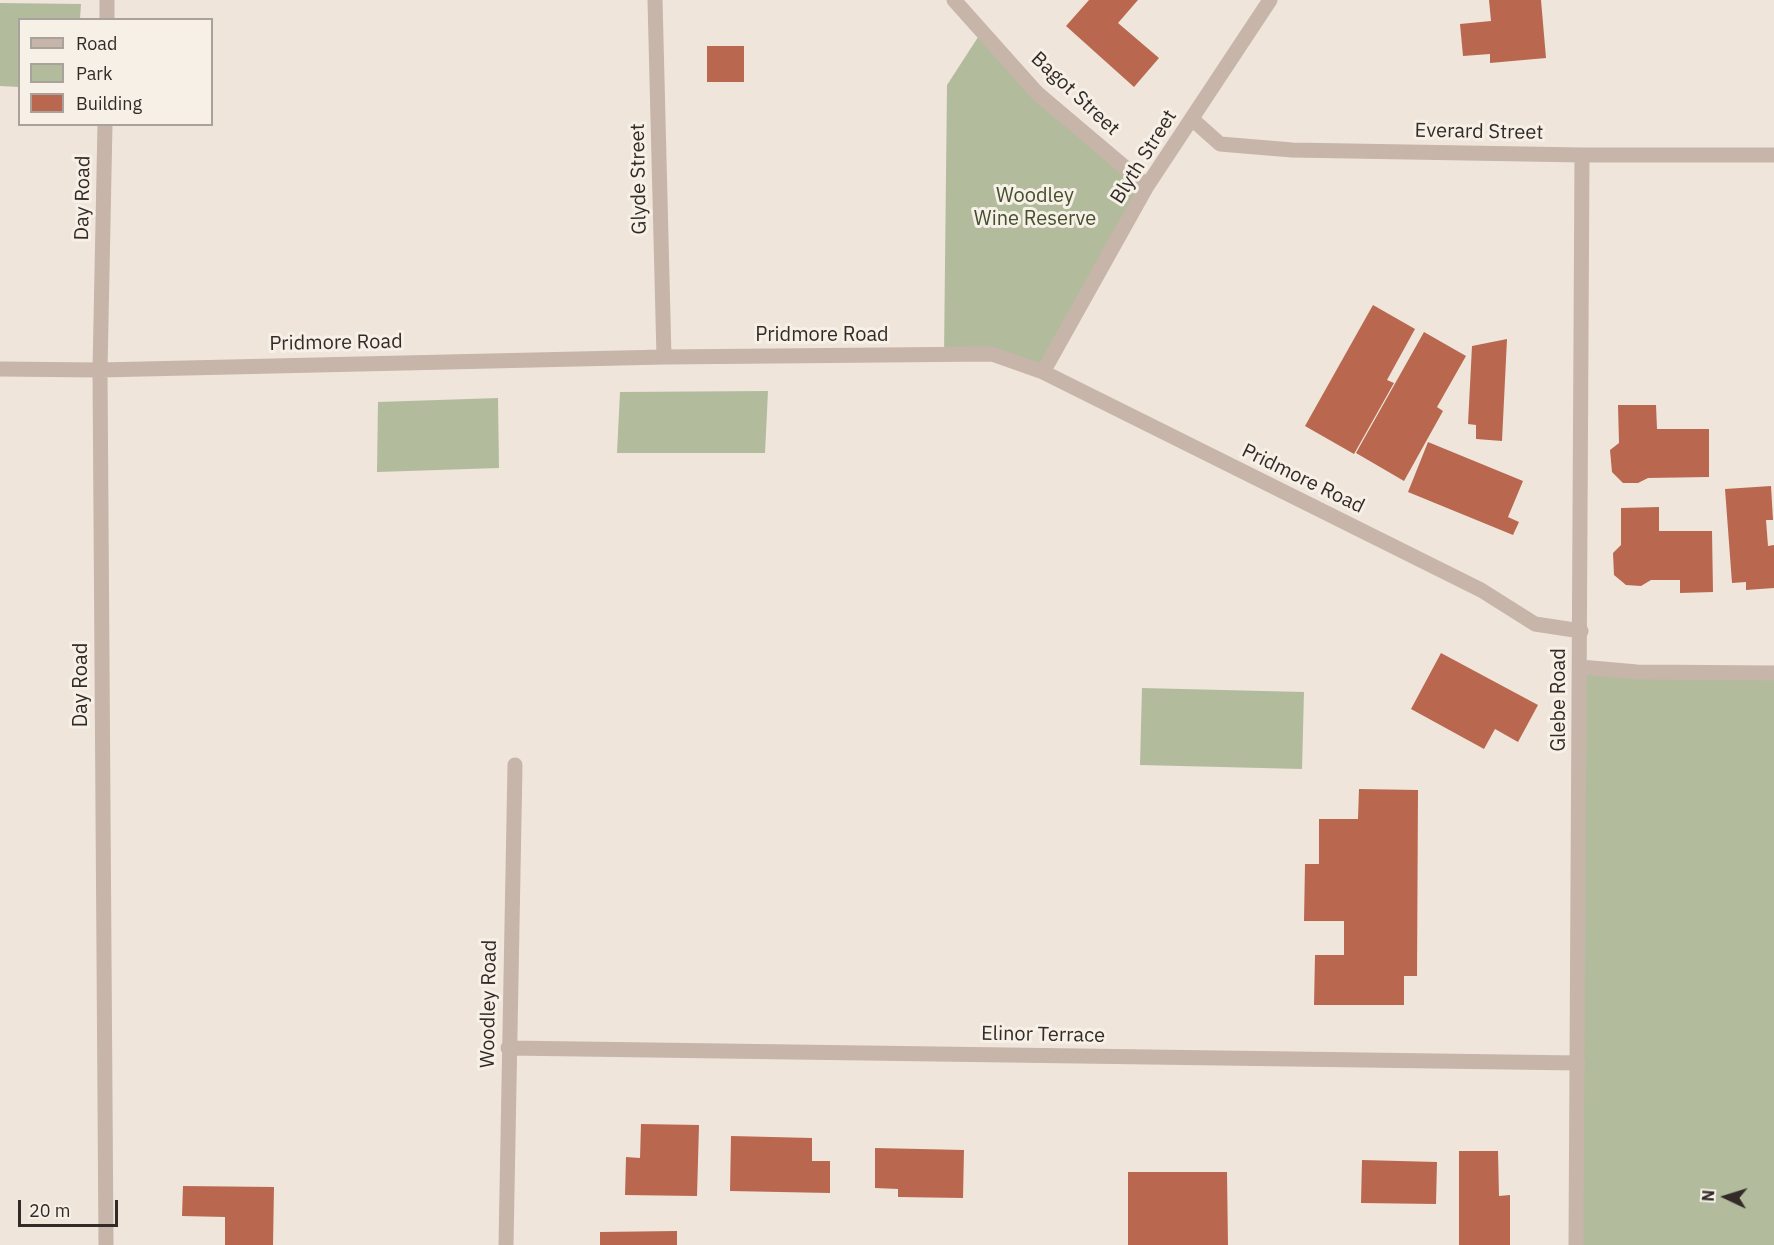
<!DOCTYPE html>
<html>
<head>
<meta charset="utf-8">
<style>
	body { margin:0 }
	#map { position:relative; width:1774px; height:1245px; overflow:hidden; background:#efe5db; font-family:"IBM Plex Sans",sans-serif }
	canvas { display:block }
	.legend { position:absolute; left:18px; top:18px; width:195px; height:108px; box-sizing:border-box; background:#f7f0e7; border:2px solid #a9a19b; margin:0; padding:8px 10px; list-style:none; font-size:18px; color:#332b28 }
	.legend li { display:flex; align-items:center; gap:12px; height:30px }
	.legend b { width:30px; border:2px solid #a9a19b }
	.north { position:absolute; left:1696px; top:1167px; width:60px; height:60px; -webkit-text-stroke:4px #f7f0e7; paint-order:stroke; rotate:274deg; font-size:16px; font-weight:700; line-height:24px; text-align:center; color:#332b28 }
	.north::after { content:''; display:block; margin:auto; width:21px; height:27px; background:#332b28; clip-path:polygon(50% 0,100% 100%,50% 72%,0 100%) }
	.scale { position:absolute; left:18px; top:1200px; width:100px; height:27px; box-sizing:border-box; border:3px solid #332b28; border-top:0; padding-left:8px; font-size:18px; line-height:21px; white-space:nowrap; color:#332b28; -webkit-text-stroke:4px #f7f0e7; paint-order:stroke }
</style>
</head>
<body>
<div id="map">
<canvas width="1774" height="1245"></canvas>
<ul class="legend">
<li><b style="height:8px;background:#c6b5a8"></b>Road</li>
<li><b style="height:16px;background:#b2bc9d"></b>Park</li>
<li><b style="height:16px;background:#b9684f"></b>Building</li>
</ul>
<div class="north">N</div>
<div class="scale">20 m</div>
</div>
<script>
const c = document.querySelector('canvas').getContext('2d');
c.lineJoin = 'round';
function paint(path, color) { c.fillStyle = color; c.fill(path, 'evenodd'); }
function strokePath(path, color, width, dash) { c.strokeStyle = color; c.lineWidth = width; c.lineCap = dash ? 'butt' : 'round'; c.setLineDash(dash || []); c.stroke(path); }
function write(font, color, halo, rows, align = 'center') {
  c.font = font + ' "IBM Plex Sans",sans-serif'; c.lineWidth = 6; c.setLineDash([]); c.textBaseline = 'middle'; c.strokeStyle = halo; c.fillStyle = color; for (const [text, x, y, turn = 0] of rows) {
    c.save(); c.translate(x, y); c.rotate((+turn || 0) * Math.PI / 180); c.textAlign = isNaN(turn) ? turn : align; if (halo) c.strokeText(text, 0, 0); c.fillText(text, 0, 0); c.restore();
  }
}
const green = new Path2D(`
	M0 3 81 4 80 19 20 20 19 87 0 86Z
	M982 31 1147 186 1043 372 992 354 944 355 947 85Z
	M768 391 765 453H617L620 392Z
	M498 398 499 468 377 472 378 402Z
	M1580 667 1774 673V1245H1576Z
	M1142 688 1304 692 1302 769 1140 765Z`);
const building = new Path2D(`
	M1089 0H1138L1118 23 1159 58 1134 87 1066 26Z
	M1489 0H1541L1546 58 1490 63V54L1463 56 1460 24 1491 21Z
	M707 46H744V82H707Z
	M1373 305 1415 329 1387 380 1394 383 1354 454 1305 426Z
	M1424 332 1466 356 1437 407 1443 411 1404 481 1356 453Z
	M1507 339 1502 441 1476 439V425L1468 424 1472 346Z
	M1618 405H1656L1657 429H1709V477L1648 478 1638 483H1623L1612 472 1610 450 1619 443Z
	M1428 442 1523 481 1508 517 1519 522 1513 535 1408 492Z
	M1771 486 1773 520H1766L1768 546 1774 545V588L1746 590V582L1732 583 1725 489Z
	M1659 507V531H1712L1713 592 1680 593V580H1651L1641 586 1626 585 1614 575 1613 553 1621 545V508Z
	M1441 653 1538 705 1518 742 1495 729 1484 749 1411 709Z
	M1359 789 1418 790 1417 976H1404V1005H1314L1315 955H1344V921H1304L1305 864H1319V819H1358Z
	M641 1124 699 1125 697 1196 625 1195 626 1157 640 1158Z
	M731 1136 812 1138V1161H830V1193L730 1191Z
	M875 1148 964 1150 963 1198 898 1197V1189L875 1188Z
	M1459 1151H1498L1499 1196 1510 1195V1245H1459Z
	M1362 1160 1437 1162 1436 1204 1361 1203Z
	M1128 1172H1227L1228 1245H1128Z
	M183 1186 274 1187 273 1245H225V1217L182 1216Z
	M677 1231V1245H600V1232Z`);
const street = new Path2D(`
	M655 0 664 357
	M954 0 1037 93 1147 186
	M107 20V0
	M1192 119 1220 144 1292 150 1582 155H1774
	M105 124 100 370 106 1245
	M0 369 100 370 664 357 992 354 1043 372 1481 590 1535 624 1581 631
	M1043 372 1147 186 1270 0
	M1580 667 1637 672 1774 673
	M508 1048 1578 1063
	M506 1245 515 765
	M1576 1245 1582 155`);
const streetNames = [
	["Bagot Street",1075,94,43],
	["Everard Street",1479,132,1],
	["Blyth Street",1144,157,-58],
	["Glyde Street",639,179,-91],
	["Day Road",83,198,-89],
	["Pridmore Road",822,335],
	["Pridmore Road",336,343,-1],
	["Pridmore Road",1303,479,26],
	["Day Road",81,685,-90],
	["Glebe Road",1559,700,-90],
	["Woodley Road",489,1004,-89],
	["Elinor Terrace",1043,1035,1]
];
const parkNames = [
	["Woodley",1035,196],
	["Wine Reserve",1035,219]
];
paint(green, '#b2bc9d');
paint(building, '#b9684f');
strokePath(street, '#c6b5a8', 15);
write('20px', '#332b28', '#f7f0e7', streetNames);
write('20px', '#434f2e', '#f7f0e7', parkNames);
</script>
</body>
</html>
